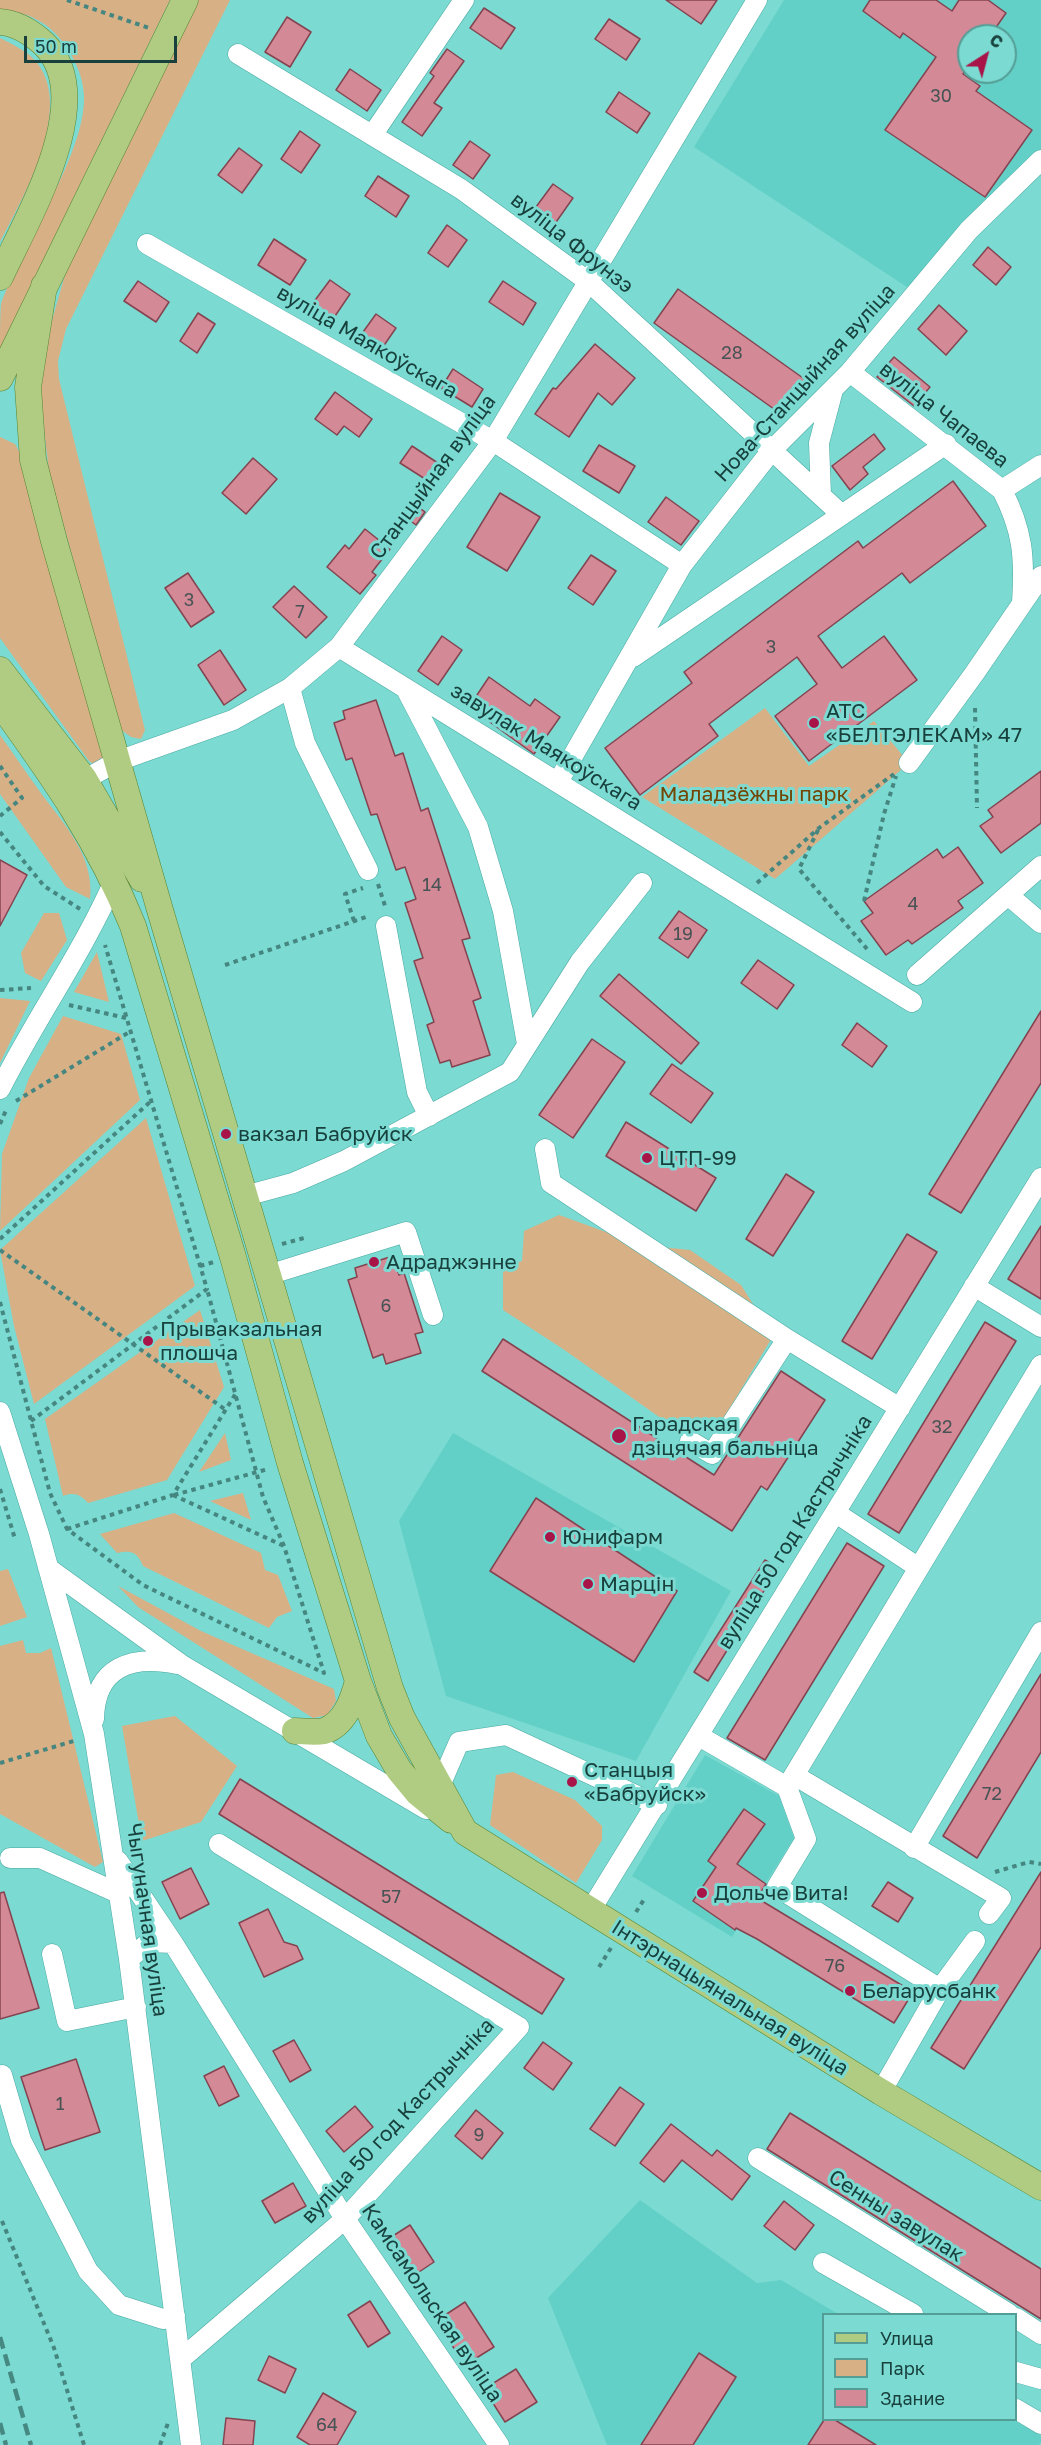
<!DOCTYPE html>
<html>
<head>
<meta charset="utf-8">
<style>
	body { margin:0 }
	#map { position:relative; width:1041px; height:2445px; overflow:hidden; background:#7bdad1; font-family:"Golos Text",sans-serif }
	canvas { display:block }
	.legend { position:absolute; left:822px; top:2313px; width:195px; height:108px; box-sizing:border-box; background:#7bdad1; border:2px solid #539d96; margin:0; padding:8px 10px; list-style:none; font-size:18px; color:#18413e }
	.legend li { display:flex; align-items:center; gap:12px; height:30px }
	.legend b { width:30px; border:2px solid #539d96 }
	.north { position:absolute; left:957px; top:24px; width:60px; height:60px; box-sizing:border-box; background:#7bdad1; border:2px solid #539d96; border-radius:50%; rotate:36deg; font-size:16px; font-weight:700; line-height:24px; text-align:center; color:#18413e }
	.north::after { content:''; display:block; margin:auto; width:21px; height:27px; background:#a81348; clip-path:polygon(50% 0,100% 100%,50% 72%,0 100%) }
	.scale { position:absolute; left:24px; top:36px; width:153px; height:27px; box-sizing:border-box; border:3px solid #18413e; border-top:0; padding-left:8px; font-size:18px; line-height:21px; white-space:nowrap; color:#18413e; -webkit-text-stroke:4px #7bdad1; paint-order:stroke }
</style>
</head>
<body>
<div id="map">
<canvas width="1041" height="2445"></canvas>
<ul class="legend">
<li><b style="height:8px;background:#b0cc82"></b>Улица</li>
<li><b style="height:16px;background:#d8b086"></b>Парк</li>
<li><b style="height:16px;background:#d38996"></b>Здание</li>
</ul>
<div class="north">С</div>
<div class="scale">50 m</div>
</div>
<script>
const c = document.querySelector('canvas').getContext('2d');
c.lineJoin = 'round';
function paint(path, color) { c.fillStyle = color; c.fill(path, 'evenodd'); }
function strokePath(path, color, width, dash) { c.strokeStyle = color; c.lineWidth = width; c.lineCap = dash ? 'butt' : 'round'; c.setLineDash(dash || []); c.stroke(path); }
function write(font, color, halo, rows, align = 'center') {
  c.font = font + ' "Golos Text",sans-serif'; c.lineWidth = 6; c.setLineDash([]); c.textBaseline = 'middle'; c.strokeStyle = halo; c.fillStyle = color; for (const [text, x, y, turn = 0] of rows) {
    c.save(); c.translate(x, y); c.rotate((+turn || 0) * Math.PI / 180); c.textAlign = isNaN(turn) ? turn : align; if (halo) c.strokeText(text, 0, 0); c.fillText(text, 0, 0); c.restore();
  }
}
const built = new Path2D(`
	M784 0H1041V154L913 291 694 147ZM969 36H1005V72H969Z
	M453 1433 731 1591 636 1761 446 1696 399 1521Z
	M705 1755 779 1796 794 1838 732 1937 632 1876Z
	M640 2200 757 2283 781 2280 838 2314H824V2420H1013L1041 2436V2442L1039 2445H607L548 2298Z`);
const green = new Path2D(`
	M0 0H170L0 349C0 336 0 316 1 304 21 247 86 153 84 96 83 77 76 61 65 45 50 23 27 11 0 10Z
	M196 0H230L66 329 58 361 59 379 145 730 141 739 131 737 120 729 49 472 40 395 45 345 70 257Z
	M0 38C14 45 29 52 38 64 73 111 23 198 0 242Z
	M0 437 15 444 20 453 99 728 104 761 96 766 89 761 0 638Z
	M765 708 809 766 874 721 909 763 775 879 642 797Z
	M0 735C13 753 25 771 38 789 62 822 95 855 90 899L66 887 0 794Z
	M44 913H59L67 940 41 981 25 973 21 953Z
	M97 952 109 1002 74 992Z
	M0 998 30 1001 0 1063Z
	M63 1016 121 1034 140 1100 0 1231 2 1154 29 1078Z
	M146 1118 195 1286 34 1404 14 1326 0 1250Z
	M559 1215 642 1245 690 1250 741 1285 773 1336 715 1433 662 1419 563 1349 503 1310V1267L522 1261 524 1231Z
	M200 1310 224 1387 167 1480 88 1503C80 1494 74 1492 63 1496L45 1419Z
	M225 1433 231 1460 199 1472Z
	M243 1493 251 1520 210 1501Z
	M174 1513 261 1553 265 1570 278 1575 292 1611 277 1617 269 1628 143 1566C137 1552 132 1550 117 1553L100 1534Z
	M8 1569 27 1617 0 1626V1571Z
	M118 1586 201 1631 334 1689 336 1701 327 1715 313 1718 138 1607Z
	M23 1640 26 1653H40L51 1648 103 1862 95 1867 0 1814V1646Z
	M175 1716 237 1766 201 1822 142 1841 122 1726Z
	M513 1772 575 1800 602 1826V1840L576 1883 490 1825 496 1775Z`);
const building = new Path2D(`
	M666 0H717L701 24Z
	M870 0H936L952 11 959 0H988L1006 13 990 36H969V65L963 74 980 86 976 91 1032 130 985 197 885 130 936 57 903 33 900 38 863 11Z
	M484 8 515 28 501 49 470 28Z
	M287 17 311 32 290 67 265 52Z
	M609 19 640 39 626 60 595 39Z
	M447 49 464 61 434 103 442 108 422 136 402 122 434 76 430 73Z
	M350 69 381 90 367 111 336 90Z
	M619 92 650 113 637 133 606 112Z
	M300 131 320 145 301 173 281 159Z
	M470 141 490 155 473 179 453 165Z
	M239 148 262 165 242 193 218 175Z
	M378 176 409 196 396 217 365 196Z
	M553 184 573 198 554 225 533 211Z
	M447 225 467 240 448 267 428 253Z
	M274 239 306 260 290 285 258 265Z
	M988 247 1011 267 996 285 973 265Z
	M330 280 350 294 331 322 310 307Z
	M138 281 169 302 156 322 124 301Z
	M503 281 536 303 523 325 489 302Z
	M678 289 810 383 785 417 654 323Z
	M939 305 967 331 946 355 918 329Z
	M198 313 215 324 197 353 180 341Z
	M376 314 396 328 378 354 358 339Z
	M595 344 635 378 612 405 598 393 569 437 535 414 553 388 556 389Z
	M894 357 930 387 914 406 877 377Z
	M453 369 483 389 472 407 441 388Z
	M335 392 372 419 359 437 344 426 337 435 315 419Z
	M874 434 885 449 863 467 868 474 850 490 832 466Z
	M599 445 635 466 619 493 583 471Z
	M412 446 444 467 433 484 400 463Z
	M253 458 277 479 246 514 222 493Z
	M953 481 986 526 910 583 902 573 818 636 842 668 884 636 917 680 809 761 775 716 817 684 797 657 709 724 718 736 640 795 605 748 692 683 684 672 858 541 863 548Z
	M500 493 540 517 507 571 467 547Z
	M666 497 699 521 681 545 648 522Z
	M413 503 425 512 416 525 404 516Z
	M365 529 390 549 372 572 376 575 360 594 327 567 345 545 349 549Z
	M591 555 616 571 593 605 568 588Z
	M188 573 214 612 191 627 165 588Z
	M294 586 327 617 306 638 273 607Z
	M442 636 462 650 438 685 418 671Z
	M220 650 246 690 224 705 198 665Z
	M489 677 530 706 535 699 560 717 534 754 469 707Z
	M376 700 395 756 403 753 421 811 428 808 470 938 462 940 481 998 473 1001 490 1055 452 1067 450 1060 440 1063 427 1025 434 1022 414 961 423 958 405 903 416 899 405 867 396 870 377 814 371 815 352 758 346 760 334 723 345 719 343 711Z
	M1041 771V823L1001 853 980 826 993 817 988 810Z
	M958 847 983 883 958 901 963 908 912 944 908 940 886 955 861 921 873 913 864 901 937 849 943 858Z
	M0 860 27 875 0 926Z
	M679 911 707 930 688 958 659 938Z
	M758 960 794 985 777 1009 741 983Z
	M619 974 699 1043 681 1064 600 996Z
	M1041 1011V1083L961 1213 929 1194Z
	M857 1023 887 1046 872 1067 842 1045Z
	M592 1039 625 1062 573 1138 539 1115Z
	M672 1064 713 1093 691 1123 650 1094Z
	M626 1122 716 1178 696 1211 606 1156Z
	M786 1174 814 1192 773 1256 746 1239Z
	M1041 1226V1299L1008 1279Z
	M907 1234 937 1252 872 1359 842 1341Z
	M393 1256 399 1275 404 1273 423 1332 415 1334 421 1353 386 1364 383 1354 373 1358 348 1280 357 1277 355 1268Z
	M985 1322 1016 1341 899 1533 868 1514Z
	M503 1339 714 1475 781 1371 825 1400 767 1490 761 1486 732 1531 482 1371Z
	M536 1498 677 1591 634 1662 490 1571Z
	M847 1543 884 1566 765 1760 727 1738Z
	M765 1560 778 1568 708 1681 694 1672Z
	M1041 1674V1752L977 1858 943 1836Z
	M240 1779 564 1979 542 2014 219 1814Z
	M744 1809 765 1824 737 1864 766 1884 757 1898 913 1992 894 2023 757 1939 736 1928 735 1930 693 1901 716 1867 708 1861Z
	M191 1868 209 1904 180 1919 162 1882Z
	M1041 1872V1947L964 2069 931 2048Z
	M888 1882 913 1898 898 1922 872 1906Z
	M4 1892 39 2008 0 2019V1893Z
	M268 1909 284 1942 297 1946 303 1959 264 1977 239 1923Z
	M294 2040 311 2070 290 2082 273 2051Z
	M543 2042 572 2063 553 2090 524 2068Z
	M76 2059 100 2132 45 2150 21 2077Z
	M224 2066 239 2096 219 2106 204 2076Z
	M620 2087 644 2104 615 2146 590 2129Z
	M355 2106 373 2127 344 2152 326 2131Z
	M476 2110 503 2133 482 2159 455 2136Z
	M790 2113 1041 2269V2319L767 2149Z
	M671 2124 712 2156 717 2150 750 2176 732 2200 682 2160 664 2182 640 2163Z
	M293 2183 306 2206 275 2223 262 2201Z
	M784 2201 814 2225 795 2250 764 2226Z
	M410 2225 434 2262 410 2278 385 2241Z
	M370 2301 390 2333 368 2347 348 2315Z
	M465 2302 494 2347 465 2365 436 2321Z
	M699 2353 736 2377 693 2445H641Z
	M269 2356 296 2369 285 2393 258 2380Z
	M516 2369 537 2402 505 2422 484 2389Z
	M323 2393 356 2412 337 2445H310L297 2437Z
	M226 2418 255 2421 253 2445H223Z
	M824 2420H835L876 2445H808Z`);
const path = new Path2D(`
	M67 0 149 28
	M975 708 977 808
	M0 766 22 798 0 816
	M818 830 799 869 867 949
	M0 832 44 886 80 909
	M757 883 819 828 894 774
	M378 884 386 909
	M864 901 884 814 896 776
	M354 921 345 894 363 888
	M225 965 369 916
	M0 990 31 988
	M69 1005 126 1018
	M16 1101 131 1031
	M0 1124 7 1108
	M0 1239 151 1101
	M282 1244 304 1238
	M0 1250 226 1410
	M200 1266 214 1262
	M0 1302 50 1493 67 1529 143 1585 324 1673 284 1546 263 1497 207 1289
	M31 1421 207 1289 105 945
	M0 1489 15 1539
	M173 1495 284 1546
	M174 1495 268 1469
	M67 1529 173 1495 236 1393
	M0 1763 77 1740
	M995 1872 1029 1862 1041 1864
	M636 1912 645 1898
	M599 1967 611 1948
	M2 2221 54 2348 84 2445
	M160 2445 168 2423`);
const minor = new Path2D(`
	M238 54 461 189 589 282 842 515
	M373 134 464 0
	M147 244 493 441 682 565
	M850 372 1002 490C1023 531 1025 557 1022 603
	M1002 490 1041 465
	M821 495 819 443 833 390
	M339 647 912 1002
	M633 657 946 444
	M290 688 305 743 368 870
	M406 689 478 827 503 911 527 1044
	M909 763 974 674 1041 576
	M558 782 682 565 772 450 850 372 969 230 1041 160
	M73 786 118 761 233 720 290 688 339 647 493 441 757 0
	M1008 895 1041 923
	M386 926 417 1092 429 1116
	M917 975 1041 866
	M0 1089C36 1018 83 952 115 879
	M545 1149 551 1183 787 1339
	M245 1196 293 1183 344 1161 510 1072 580 962 642 883
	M268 1275 406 1232 433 1315
	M974 1286 1041 1327
	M0 1412 39 1534 94 1734 129 1959 191 2445
	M690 1441 712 1454 787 1339 900 1408
	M836 1513 919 1568
	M48 1568 182 1665 426 1809
	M94 1719C95 1666 132 1655 177 1664
	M699 1736 787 1787
	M794 1775 1001 1898 989 1914
	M439 1788 459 1742 506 1735 657 1805
	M914 1848 1041 1632
	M10 1858H40L120 1894
	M118 1861 173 1943 345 2219 499 2445
	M590 1911 1041 1178
	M52 1954 67 2021 136 2007
	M129 1959 149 1942 173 1943
	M940 1989 975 1941
	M2 2075 21 2140 88 2271 119 2305 163 2319 175 2316
	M881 2092 940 1989 777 1887 806 1839 787 1787 1041 1365
	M758 2158 1009 2314
	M823 2263 913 2314
	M1016 2318 1041 2334
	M181 2359 345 2219 519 2027 219 1844
	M1016 2372 1041 2379
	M1016 2409 1041 2424`);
const major = new Path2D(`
	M0 22C17 23 32 33 44 44 100 98 26 220 0 277
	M44 286 28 387 33 460 54 541 160 910 390 1688 402 1718 465 1832 881 2092 1041 2187
	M0 378 185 0
	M0 670 84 779 142 879
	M0 703C53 776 99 841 133 926L233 1257 290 1463 358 1681 379 1736 399 1770 418 1793 451 1820
	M295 1731C303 1731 315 1733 324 1731 345 1724 353 1700 358 1681`);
const rail = new Path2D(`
	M0 2337 31 2445
	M0 2423 6 2445`);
const markers = [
	[814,723,6,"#a81348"],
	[226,1134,6,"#a81348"],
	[647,1158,6,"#a81348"],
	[374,1262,6,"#a81348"],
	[148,1341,6,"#a81348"],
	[619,1436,8,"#a81348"],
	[550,1537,6,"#a81348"],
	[588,1584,6,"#a81348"],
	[572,1782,6,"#a81348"],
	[702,1893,6,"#a81348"],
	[850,1991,6,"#a81348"]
];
const numberNames = [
	["30",941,96],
	["28",732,353],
	["3",189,600],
	["7",300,612],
	["3",771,647],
	["14",432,885],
	["4",913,904],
	["19",683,934],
	["6",386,1306],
	["32",942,1427],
	["72",992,1794],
	["57",391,1897],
	["76",835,1966],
	["1",60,2104],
	["9",479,2135],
	["64",327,2425]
];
const streetNames = [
	["вуліца Фрунзэ",572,243,38],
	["вуліца Маякоўскага",367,342,30],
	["Нова-Станцыйная вуліца",805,383,-48],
	["вуліца Чапаева",944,415,38],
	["Станцыйная вуліца",433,477,-54],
	["завулак Маякоўскага",546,747,32],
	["вуліца 50 год Кастрычніка",795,1532,-58],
	["Чыгуначная вуліца",147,1920,82],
	["Інтэрнацыянальная вуліца",730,1998,32],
	["вуліца 50 год Кастрычніка",398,2121,-47],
	["Сенны завулак",896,2216,32],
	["Камсамольская вуліца",432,2303,56]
];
const poiNames = [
	["АТС",826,711],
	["«БЕЛТЭЛЕКАМ» 47",826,735],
	["вакзал Бабруйск",238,1134],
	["ЦТП-99",659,1158],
	["Адраджэнне",386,1262],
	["Прывакзальная",160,1329],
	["плошча",160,1353],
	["Гарадская",632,1424],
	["дзіцячая бальніца",632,1448],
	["Юнифарм",562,1537],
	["Марцін",600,1584],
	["Станцыя",584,1770],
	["«Бабруйск»",584,1794],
	["Дольче Вита!",714,1893],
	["Беларусбанк",862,1991]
];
const parkNames = [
	["Маладзёжны парк",754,794]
];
paint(built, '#63d0c7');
paint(green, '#d8b086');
paint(building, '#d38996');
strokePath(building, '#854350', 1.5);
strokePath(minor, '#49aaa2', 21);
strokePath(major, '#588534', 27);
strokePath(path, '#458680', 4, [4.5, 4.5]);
strokePath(minor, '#fff', 20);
strokePath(major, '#b0cc82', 26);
strokePath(rail, '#468983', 4.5, [12, 6]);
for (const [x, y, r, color] of markers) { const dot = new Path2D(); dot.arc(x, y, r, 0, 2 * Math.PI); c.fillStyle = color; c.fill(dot); strokePath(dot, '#7bdad1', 2); }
write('18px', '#475354', null, numberNames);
write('21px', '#18413e', '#7bdad1', streetNames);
write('21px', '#18413e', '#7bdad1', poiNames, 'left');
write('21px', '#724503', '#7bdad1', parkNames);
</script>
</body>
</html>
